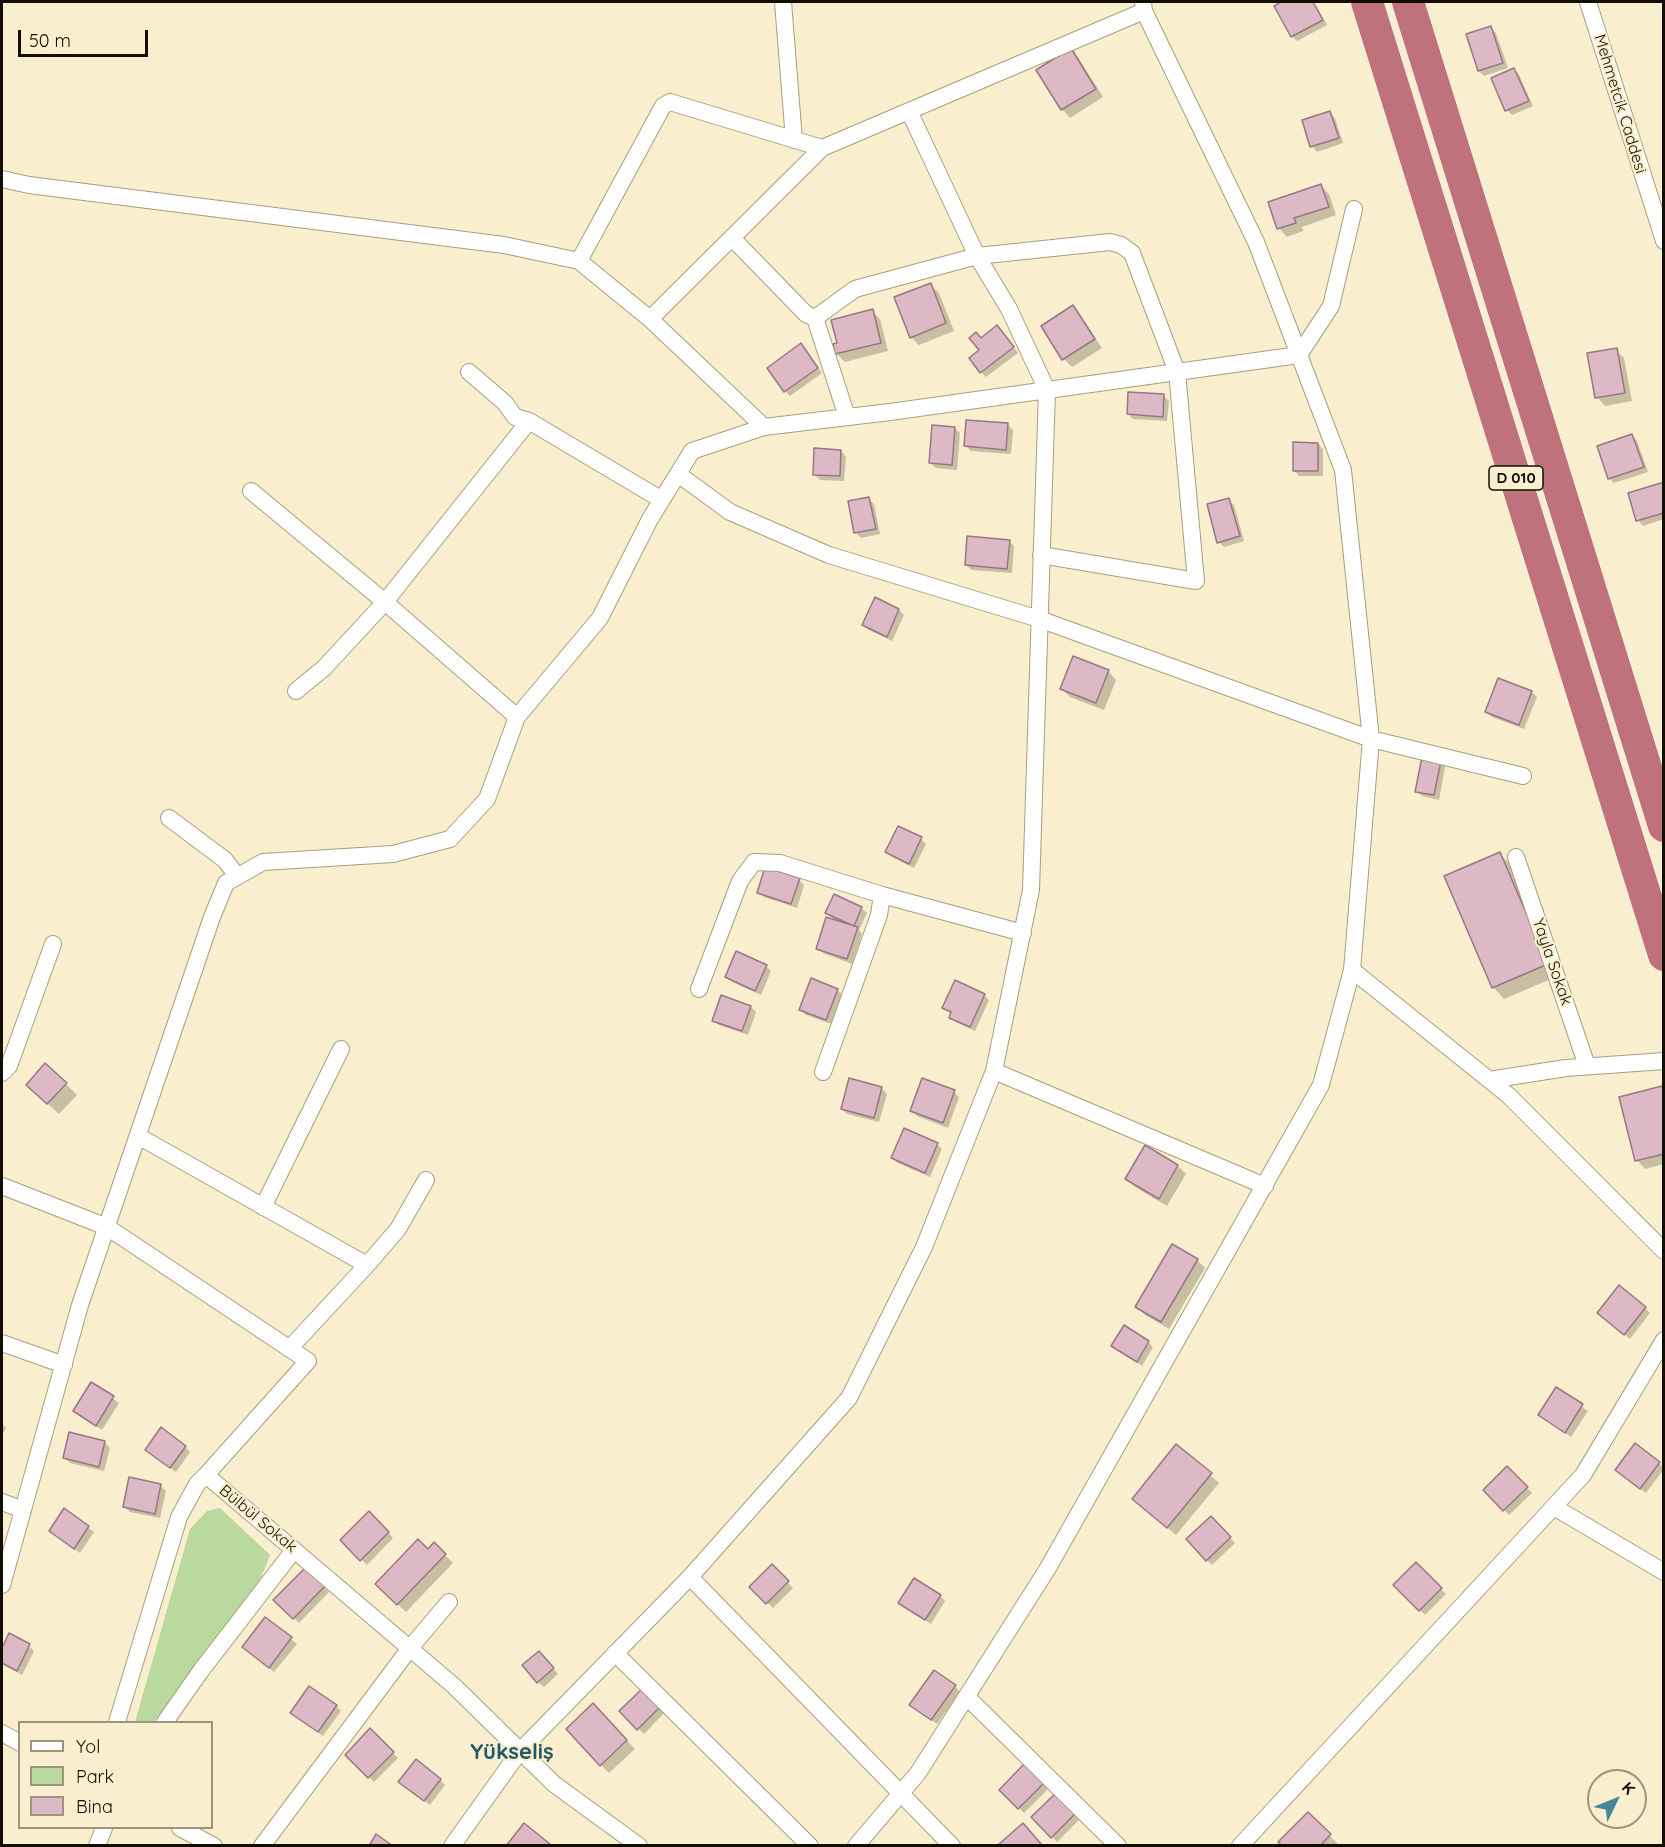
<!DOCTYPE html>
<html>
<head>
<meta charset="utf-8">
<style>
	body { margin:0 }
	#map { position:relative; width:1665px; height:1847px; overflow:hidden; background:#f9eecd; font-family:Quicksand,sans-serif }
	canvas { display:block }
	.frame { position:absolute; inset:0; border:3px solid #120e04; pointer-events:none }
	.legend { position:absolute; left:18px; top:1721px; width:195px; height:108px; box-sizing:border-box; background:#f9eecd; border:2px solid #9d947d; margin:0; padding:8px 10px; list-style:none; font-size:18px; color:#120e04 }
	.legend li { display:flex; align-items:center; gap:12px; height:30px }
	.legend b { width:30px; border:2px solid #9d947d }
	.north { position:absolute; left:1587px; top:1769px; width:60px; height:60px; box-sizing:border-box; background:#f9eecd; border:2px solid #9d947d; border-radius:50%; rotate:47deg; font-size:16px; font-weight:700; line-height:24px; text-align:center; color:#120e04 }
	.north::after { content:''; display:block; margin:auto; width:21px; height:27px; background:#458798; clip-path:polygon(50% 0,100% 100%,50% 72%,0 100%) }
	.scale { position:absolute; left:18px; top:30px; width:130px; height:27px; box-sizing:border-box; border:3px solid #120e04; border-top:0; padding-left:8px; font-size:18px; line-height:21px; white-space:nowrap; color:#120e04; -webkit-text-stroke:4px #f9eecd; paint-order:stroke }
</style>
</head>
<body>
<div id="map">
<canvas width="1665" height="1847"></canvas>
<div class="frame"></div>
<ul class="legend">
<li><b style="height:8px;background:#fff"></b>Yol</li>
<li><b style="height:16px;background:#b9d99f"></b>Park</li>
<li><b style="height:16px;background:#ddb9c6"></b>Bina</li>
</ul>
<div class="north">K</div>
<div class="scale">50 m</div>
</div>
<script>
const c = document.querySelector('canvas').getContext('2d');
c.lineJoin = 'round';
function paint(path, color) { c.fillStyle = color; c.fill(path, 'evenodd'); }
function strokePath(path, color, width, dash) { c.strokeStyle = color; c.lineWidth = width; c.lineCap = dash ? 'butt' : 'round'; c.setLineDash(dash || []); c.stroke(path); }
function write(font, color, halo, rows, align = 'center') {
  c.font = font + ' Quicksand,sans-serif'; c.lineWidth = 4.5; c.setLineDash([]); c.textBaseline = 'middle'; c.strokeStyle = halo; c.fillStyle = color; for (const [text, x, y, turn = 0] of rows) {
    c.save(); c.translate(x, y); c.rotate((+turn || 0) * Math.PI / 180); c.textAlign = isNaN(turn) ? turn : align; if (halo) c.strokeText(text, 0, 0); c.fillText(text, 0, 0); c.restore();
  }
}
const green = new Path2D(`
	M220 1508 270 1555 261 1578 154 1722H135L190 1529 207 1511Z`);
const shadow = new Path2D(`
	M1284 2H1314L1327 25 1297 41 1292 36 1276 6Z
	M1491 28 1496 33 1508 68 1484 76 1479 71 1468 35Z
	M1071 50 1079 59 1103 97 1070 118 1062 109 1038 71Z
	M1514 69 1519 75 1533 106 1512 115 1507 110Z
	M1330 113 1335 118 1343 143 1317 152 1312 146Z
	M1320 185 1329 194 1336 215 1302 227 1303 231 1287 237 1279 228Z
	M930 285 939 293 954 331 919 345 911 337Z
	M1073 307 1081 316 1102 348 1072 367 1064 359Z
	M872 311 880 319 888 351 845 362 836 353Z
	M1002 332 1018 353 986 377 981 372V339Z
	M801 345 822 373 790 396 785 391Z
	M1616 350 1624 358 1632 401 1605 406 1597 397Z
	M1164 396 1169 401 1167 421 1133 419 1128 414Z
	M1008 425 1013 430 1011 454 971 451 966 446Z
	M954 428 960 433 957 470 936 468 930 463Z
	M1632 435 1637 441 1648 472 1614 483 1609 478Z
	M1318 444 1323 449V476H1299L1294 470Z
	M841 451 846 457 844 481 820 480 814 474Z
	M1664 484V519L1643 526 1638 520Z
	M869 499 874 504 880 534 861 538 855 532Z
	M1229 500 1234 505 1244 541 1224 547 1219 542Z
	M1009 541 1014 546 1012 573 972 570 966 565Z
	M899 610 904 615 892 641 869 630 863 625Z
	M1108 671 1116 680 1104 710 1070 697 1062 689Z
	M1532 692 1537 697 1524 729 1492 717 1487 712Z
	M1440 762 1445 767 1439 800 1422 796 1417 791Z
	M921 839 926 844 914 868 892 857 886 852Z
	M1500 854 1511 865 1558 976 1504 999 1493 987Z
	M799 880 804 885 797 908 764 897 759 892Z
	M861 908 867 913 859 930 862 934 852 964 823 953 818 948 835 921 827 913Z
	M766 966 771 971 761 995 732 982 727 977Z
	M837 990 843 995 831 1024 806 1015 801 1009Z
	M984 995 989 1000 975 1031 956 1022 951 1017 952 1014 944 1007Z
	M751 1007 756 1012 748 1035 719 1025 714 1020Z
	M850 1080 882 1089 887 1094 879 1122 847 1114 842 1109Z
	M66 1084 77 1095 59 1114 39 1096Z
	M1661 1088 1664 1090V1164L1645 1169 1637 1160Z
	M954 1092 959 1097 948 1128 917 1116 912 1111Z
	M937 1144 942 1149 930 1177 898 1163 893 1158Z
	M1178 1166 1186 1174 1167 1206 1135 1187 1127 1179Z
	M1197 1260 1205 1268 1169 1329 1145 1315 1137 1307Z
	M1645 1308 1650 1313 1630 1339 1604 1318Z
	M1148 1342 1153 1347 1142 1366 1113 1346Z
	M92 1384 119 1403 102 1430 75 1411Z
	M1556 1389 1588 1411 1571 1437 1540 1415Z
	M2 1424 6 1428 2 1435Z
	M104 1442 110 1448 104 1471 70 1463 64 1457Z
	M1177 1446 1219 1483 1176 1535 1142 1507Z
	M185 1447 190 1452 176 1472 152 1455Z
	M1659 1463 1664 1469 1646 1493 1622 1475Z
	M1507 1468 1532 1493 1509 1515 1485 1490Z
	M160 1485 166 1491 160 1518 130 1512 124 1506Z
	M65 1511 94 1532 80 1553 50 1531Z
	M369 1513 393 1538 367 1565 342 1540Z
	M1211 1518 1235 1543 1212 1565 1188 1540Z
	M434 1544 453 1563 406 1612 377 1584 428 1551Z
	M1416 1564 1446 1594 1425 1615 1395 1585Z
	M772 1567 793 1588 773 1608 751 1587Z
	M306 1569 329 1592 299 1623 276 1600Z
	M940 1596 945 1601 931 1624 900 1603Z
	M266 1619 297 1644 274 1672 244 1647Z
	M10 1636 29 1646 34 1651 22 1675 2 1664V1651Z
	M544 1658 558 1674 544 1687 538 1682Z
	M955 1686 960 1692 937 1724 916 1710Z
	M643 1690 665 1712 644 1734 621 1712Z
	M336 1706 341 1711 323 1736 292 1713Z
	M602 1713 635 1749 609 1773 601 1765Z
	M370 1731 398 1758 374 1782 347 1755Z
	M1024 1766 1048 1789 1024 1813 1001 1790Z
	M440 1780 445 1785 430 1805 405 1787Z
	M1056 1795 1080 1819 1057 1842 1033 1817Z
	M1308 1814 1338 1844 1336 1846H1284Z`);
const building = new Path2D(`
	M1281 2H1313L1323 20 1291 37 1274 6Z
	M1491 26 1503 63 1478 71 1466 34Z
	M1071 48 1096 89 1061 110 1036 70Z
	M1514 68 1529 101 1505 111 1491 78Z
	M1330 111 1339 138 1310 147 1302 120Z
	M1321 184 1329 207 1294 218 1296 223 1277 229 1268 202Z
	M931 283 946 323 910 338 894 297Z
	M1073 305 1095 339 1062 360 1041 326Z
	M873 309 881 343 835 354 833 344 837 343 831 320Z
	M997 325 1014 347 980 373 969 358 979 350 969 338 976 332 981 338Z
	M801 343 818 368 784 392 767 368Z
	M1617 348 1625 393 1595 398 1587 353Z
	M1128 392 1164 394 1163 417 1127 414Z
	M966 420 1008 423 1006 450 964 446Z
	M932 425 955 427 952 465 929 463Z
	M1632 434 1644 467 1608 479 1597 446Z
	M1293 442 1318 443V471H1293Z
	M814 448 841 450 840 476 813 475Z
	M1664 482V513L1636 521 1628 493Z
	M869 497 876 529 854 533 848 501Z
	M1229 498 1240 536 1217 543 1207 504Z
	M967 536 1010 540 1007 569 965 565Z
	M875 597 899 609 887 637 862 625Z
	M1073 656 1109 670 1096 703 1060 689Z
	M1498 678 1532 691 1519 725 1485 712Z
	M1422 757 1441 761 1434 795 1415 792Z
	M898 826 922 837 909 864 885 852Z
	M1500 852 1548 964 1492 988 1444 876Z
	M765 867 800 878 791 904 757 893Z
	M834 894 862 907 854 926 825 913Z
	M826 917 858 927 847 959 816 949Z
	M736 951 767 965 755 991 725 977Z
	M811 978 838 989 826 1020 799 1010Z
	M955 980 985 994 970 1027 949 1018 951 1012 942 1008Z
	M721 995 751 1006 742 1031 712 1021Z
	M45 1063 67 1083 47 1104 26 1085Z
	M849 1078 882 1087 874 1118 841 1109Z
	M922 1078 955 1090 943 1123 910 1111Z
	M1662 1086 1664 1094V1154L1635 1161 1619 1097Z
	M904 1128 938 1143 925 1173 891 1158Z
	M1145 1145 1178 1165 1159 1199 1125 1179Z
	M1172 1244 1198 1259 1161 1322 1135 1307Z
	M1619 1285 1646 1307 1624 1335 1597 1313Z
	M1124 1325 1149 1341 1137 1362 1111 1346Z
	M91 1382 114 1396 96 1426 73 1411Z
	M1556 1387 1583 1404 1565 1433 1538 1415Z
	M161 1427 186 1446 170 1468 145 1450Z
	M69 1432 105 1441 99 1467 63 1458Z
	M1635 1443 1660 1462 1640 1489 1615 1470Z
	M1176 1444 1212 1473 1167 1528 1132 1499Z
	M1507 1466 1528 1487 1503 1511 1483 1490Z
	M129 1477 161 1484 155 1514 123 1507Z
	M64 1508 89 1526 74 1549 49 1531Z
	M369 1511 389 1532 360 1561 340 1540Z
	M1211 1516 1231 1537 1206 1561 1186 1539Z
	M418 1539 428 1549 434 1542 446 1554 397 1605 375 1584Z
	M1416 1562 1442 1588 1419 1611 1393 1585Z
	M772 1564 789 1581 766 1604 749 1587Z
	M306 1567 325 1586 293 1619 273 1600Z
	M914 1578 941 1595 925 1620 898 1603Z
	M265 1617 292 1637 269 1668 242 1647Z
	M9 1633 30 1644 17 1671 2 1663V1648Z
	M539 1651 554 1668 537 1683 522 1665Z
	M934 1670 956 1685 931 1720 909 1705Z
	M309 1686 337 1705 318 1732 290 1713Z
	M643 1688 661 1706 637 1730 619 1711Z
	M593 1703 627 1740 600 1766 566 1729Z
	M370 1728 394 1752 368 1778 345 1755Z
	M416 1759 441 1779 424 1801 398 1782Z
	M1024 1764 1044 1783 1018 1809 999 1790Z
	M1056 1793 1076 1813 1051 1838 1031 1817Z
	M1308 1812 1331 1834 1320 1846H1282L1278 1842Z
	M524 1823 550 1844 549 1846H506Z
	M1023 1823 1042 1845 998 1846V1845Z
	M376 1834 393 1846H369Z`);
const street = new Path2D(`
	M783 2 794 140
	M1588 2 1664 241
	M2 179 29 185 504 245 579 261 650 319 764 427
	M732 238 806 314 815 318 847 417
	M579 261 663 106 670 102 822 148
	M815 318 855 289 977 256 1110 242 1121 245 1132 253 1177 372 1196 581 1041 555
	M650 319 822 148 1144 11
	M469 372 505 403 515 417 529 421
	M678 474 730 512 829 555 1039 619 1371 739 1523 776
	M251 491 385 602 517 717
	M296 691 324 668 385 602 529 421 662 500
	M169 818 225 860 237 876
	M1516 857 1587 1066
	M1352 970 1508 1095 1664 1251
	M699 989 740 881 754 862 780 863 882 895 1023 933
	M994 1071 1265 1186
	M823 1072 879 915 882 895
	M2 1073 9 1066 53 944
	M1489 1080 1566 1068 1664 1061
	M138 1136 367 1265
	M2 1186 107 1227 308 1361 206 1475 454 1686 554 1784 639 1846
	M263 1207 341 1049
	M2 1343 64 1365
	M289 1349 367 1265 398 1229 426 1180
	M2 1502 23 1510
	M1554 1507 1664 1572
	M690 1577 952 1846
	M2 1585 80 1305 212 917 226 883 263 862 393 854 450 839 487 799 517 717 600 618 650 519 692 451 764 427 890 412 1299 355 1331 306 1354 209
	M615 1653 810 1846
	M967 1697 1118 1846
	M117 1722 179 1517 197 1484 206 1475
	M165 1722 200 1672 294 1550
	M2 1733 20 1743
	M180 1828 214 1846
	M97 1846 104 1828
	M262 1846 410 1648 449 1602
	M452 1846 520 1751 690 1577 849 1398 924 1247 994 1071 1031 890 1047 390 1009 309 977 256 909 111
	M856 1846 918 1773 1048 1568 1321 1085 1352 970 1371 739 1343 470 1256 242 1144 11 1143 2
	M1240 1846 1583 1475 1664 1340`);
const highway = new Path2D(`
	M1367 2 1664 955
	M1408 2 1664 826`);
const shields = [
	[1516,478,54]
];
const shieldNames = [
	["D 010",1516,478]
];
const streetNames = [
	["Mehmetcik Caddesi",1620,104,73],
	["Yayla Sokak",1552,962,71],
	["Bülbül Sokak",258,1519,40]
];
const districtNames = [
	["Yükseliş",512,1752]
];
paint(green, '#b9d99f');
paint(shadow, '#0003');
paint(building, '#ddb9c6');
strokePath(building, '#987682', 1.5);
strokePath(street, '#a89e7f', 18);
strokePath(highway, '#fff', 33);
strokePath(street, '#fff', 16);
strokePath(highway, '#bf727b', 32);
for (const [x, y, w] of shields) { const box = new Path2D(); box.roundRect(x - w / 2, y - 12, w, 24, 4.5); c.fillStyle = '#f9eecd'; c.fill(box); strokePath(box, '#120e04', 1.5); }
write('bold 15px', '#120e04', null, shieldNames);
write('16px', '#120e04', '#f9eecd', streetNames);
write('bold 22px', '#235966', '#f9eecd', districtNames);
</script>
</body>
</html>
